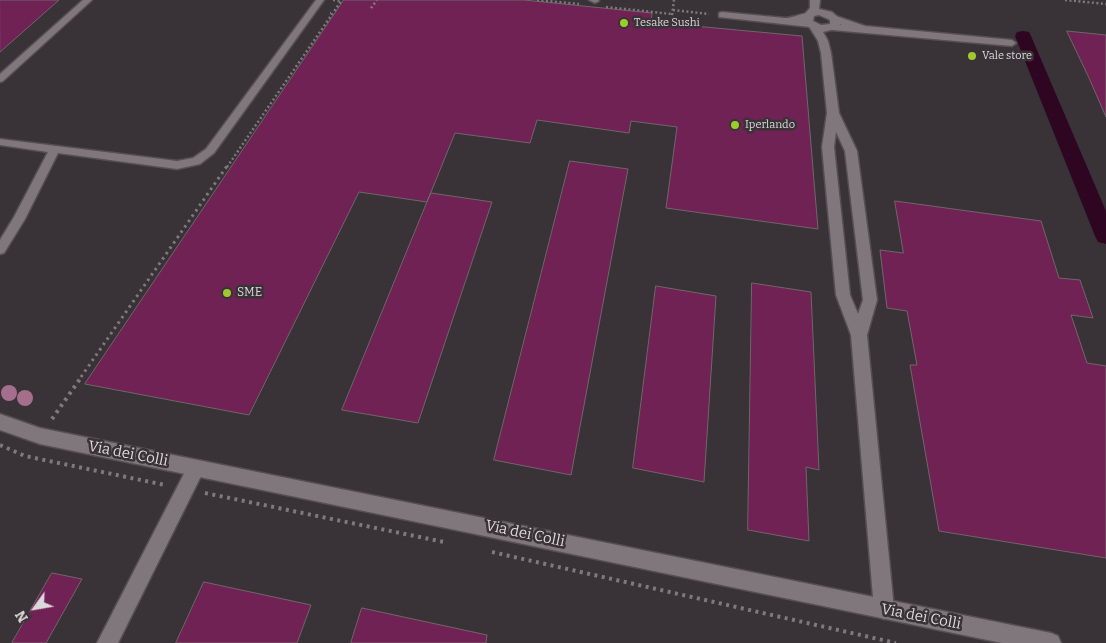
<!DOCTYPE html>
<html>
<head>
<meta charset="utf-8">
<style>
	body { margin:0 }
	#map { position:relative; width:1106px; height:643px; overflow:hidden; background:#393236; font-family:Bitter,serif }
	canvas { display:block }
	.north { position:absolute; left:10px; top:583px; width:50px; height:50px; -webkit-text-stroke:4px #393236; paint-order:stroke; rotate:238deg; font-size:14px; font-weight:700; line-height:20px; text-align:center; color:#dcd7da }
	.north::after { content:''; display:block; margin:auto; width:18px; height:22px; background:#dcd7da; clip-path:polygon(50% 0,100% 100%,50% 72%,0 100%) }
</style>
</head>
<body>
<div id="map">
<canvas width="1106" height="643"></canvas>
<div class="north">N</div>
</div>
<script>
const c = document.querySelector('canvas').getContext('2d');
c.lineJoin = 'round';
function paint(path, color) { c.fillStyle = color; c.fill(path, 'evenodd'); }
function strokePath(path, color, width, dash) { c.strokeStyle = color; c.lineWidth = width; c.lineCap = dash ? 'butt' : 'round'; c.setLineDash(dash || []); c.stroke(path); }
function write(font, color, halo, rows, align = 'center') {
  c.font = font + ' Bitter,serif'; c.lineWidth = 5; c.setLineDash([]); c.textBaseline = 'middle'; c.strokeStyle = halo; c.fillStyle = color; for (const [text, x, y, turn = 0] of rows) {
    c.save(); c.translate(x, y); c.rotate((+turn || 0) * Math.PI / 180); c.textAlign = isNaN(turn) ? turn : align; if (halo) c.strokeText(text, 0, 0); c.fillText(text, 0, 0); c.restore();
  }
}
const canal = new Path2D(`
	M1023 31 1029 32 1031 36 1106 211V244L1098 242 1095 236 1015 36 1017 32Z`);
const building = new Path2D(`
	M0 0H59L0 52Z
	M344 0H524L652 13 651 22 802 36 818 229 666 208 677 127 631 121 629 133 537 120 530 143 455 133 427 202 359 192 249 415 85 384Z
	M1067 31 1106 35V117L1089 78Z
	M570 161 628 169 571 475 494 460Z
	M431 193 492 202 418 423 342 410Z
	M895 201 1041 221 1059 278 1080 280 1093 318 1071 315 1087 363 1106 366V558L939 531 910 365H917L907 311 887 308 880 250 903 253Z
	M752 283 811 292 819 470 806 467 809 541 748 530Z
	M656 286 716 296 704 482 633 468Z
	M52 573 82 579 46 643H12Z
	M204 582 311 605 297 643H176Z
	M362 608 487 635 486 643H351Z`);
const pathFar2 = new Path2D(`
	M333 0 341 1 333 13
	M537 0 579 4
	M1065 0 1106 4
	M606 7 672 14
	M371 8 377 0
	M673 10 709 14
	M671 24 674 0
	M227 167 333 13H330`);
const pathFar1 = new Path2D(`
	M81 377 227 166`);
const path = new Path2D(`
	M52 419 82 376
	M0 445 25 456 165 485
	M205 493 444 542
	M492 552 896 643`);
const lane = new Path2D(`
	M83 0H92L3 81 0 82V74Z
	M316 0H324L214 153 200 164 177 169 58 153 25 219 4 253 0 254V240L14 217 48 152 0 145V139L177 161 193 158 206 149Z
	M589 0H598L599 1 595 3Z
	M722 12 785 18C794 18 803 12 812 13V17L803 21 814 24 810 27 719 17V13Z
	M833 15 865 26 1012 40 1016 43 1012 46 832 30 828 27 829 25H842L830 20 829 18Z`);
const street = new Path2D(`
	M810 0H820L819 9 832 12 841 20 839 28 823 32 828 41 831 53 839 113 857 151 877 300 867 335 894 609 891 616 884 619 877 616 874 609 851 335 836 295 822 147 827 113 821 53 818 41 810 28 803 22 802 17 810 8ZM819 15 830 20V24L821 25 813 21 814 16ZM836 132 845 151 863 300 858 314 850 295 834 147Z
	M196 460 202 462 205 468 118 643H97L190 462Z`);
const secondary = new Path2D(`
	M0 414 40 428 1051 633 1058 636 1061 643H1002L40 444 0 430Z`);
const trees = [
	[9,393],
	[25,398]
];
const markers = [
	[624,23,5,"#9fca2c"],
	[972,56,5,"#9fca2c"],
	[735,125,5,"#9fca2c"],
	[227,293,5,"#9fca2c"]
];
const farPoinames = [
	["Tesake Sushi",634,23],
	["Vale store",982,56],
	["Iperlando",745,125]
];
const poiNames = [
	["SME",237,293]
];
const nearStreetnames = [
	["Via dei Colli",128,454,11],
	["Via dei Colli",525,534,12],
	["Via dei Colli",921,617,11]
];
paint(canal, '#2e0621');
paint(building, '#712255');
strokePath(building, '#6f666a', 1);
strokePath(lane, '#554f52', 3);
strokePath(street, '#554f52', 3);
strokePath(secondary, '#554f52', 3);
strokePath(pathFar2, '#7f797c', 2.5, [2, 2.5]);
strokePath(pathFar1, '#7f797c', 3, [2.5, 4]);
strokePath(path, '#7f797c', 4, [3, 4.5]);
paint(lane, '#80777c');
paint(street, '#80777c');
paint(secondary, '#80777c');
c.fillStyle = '#a46f8d';
for (const [x, y] of trees) { c.beginPath(); c.arc(x, y, 8, 0, 2 * Math.PI); c.fill(); }
for (const [x, y, r, color] of markers) { const dot = new Path2D(); dot.arc(x, y, r, 0, 2 * Math.PI); c.fillStyle = color; c.fill(dot); strokePath(dot, '#393236', 2); }
write('11px', '#dcd7da', '#393236', farPoinames, 'left');
write('12px', '#dcd7da', '#393236', poiNames, 'left');
write('15px', '#dcd7da', '#393236', nearStreetnames);
</script>
</body>
</html>
